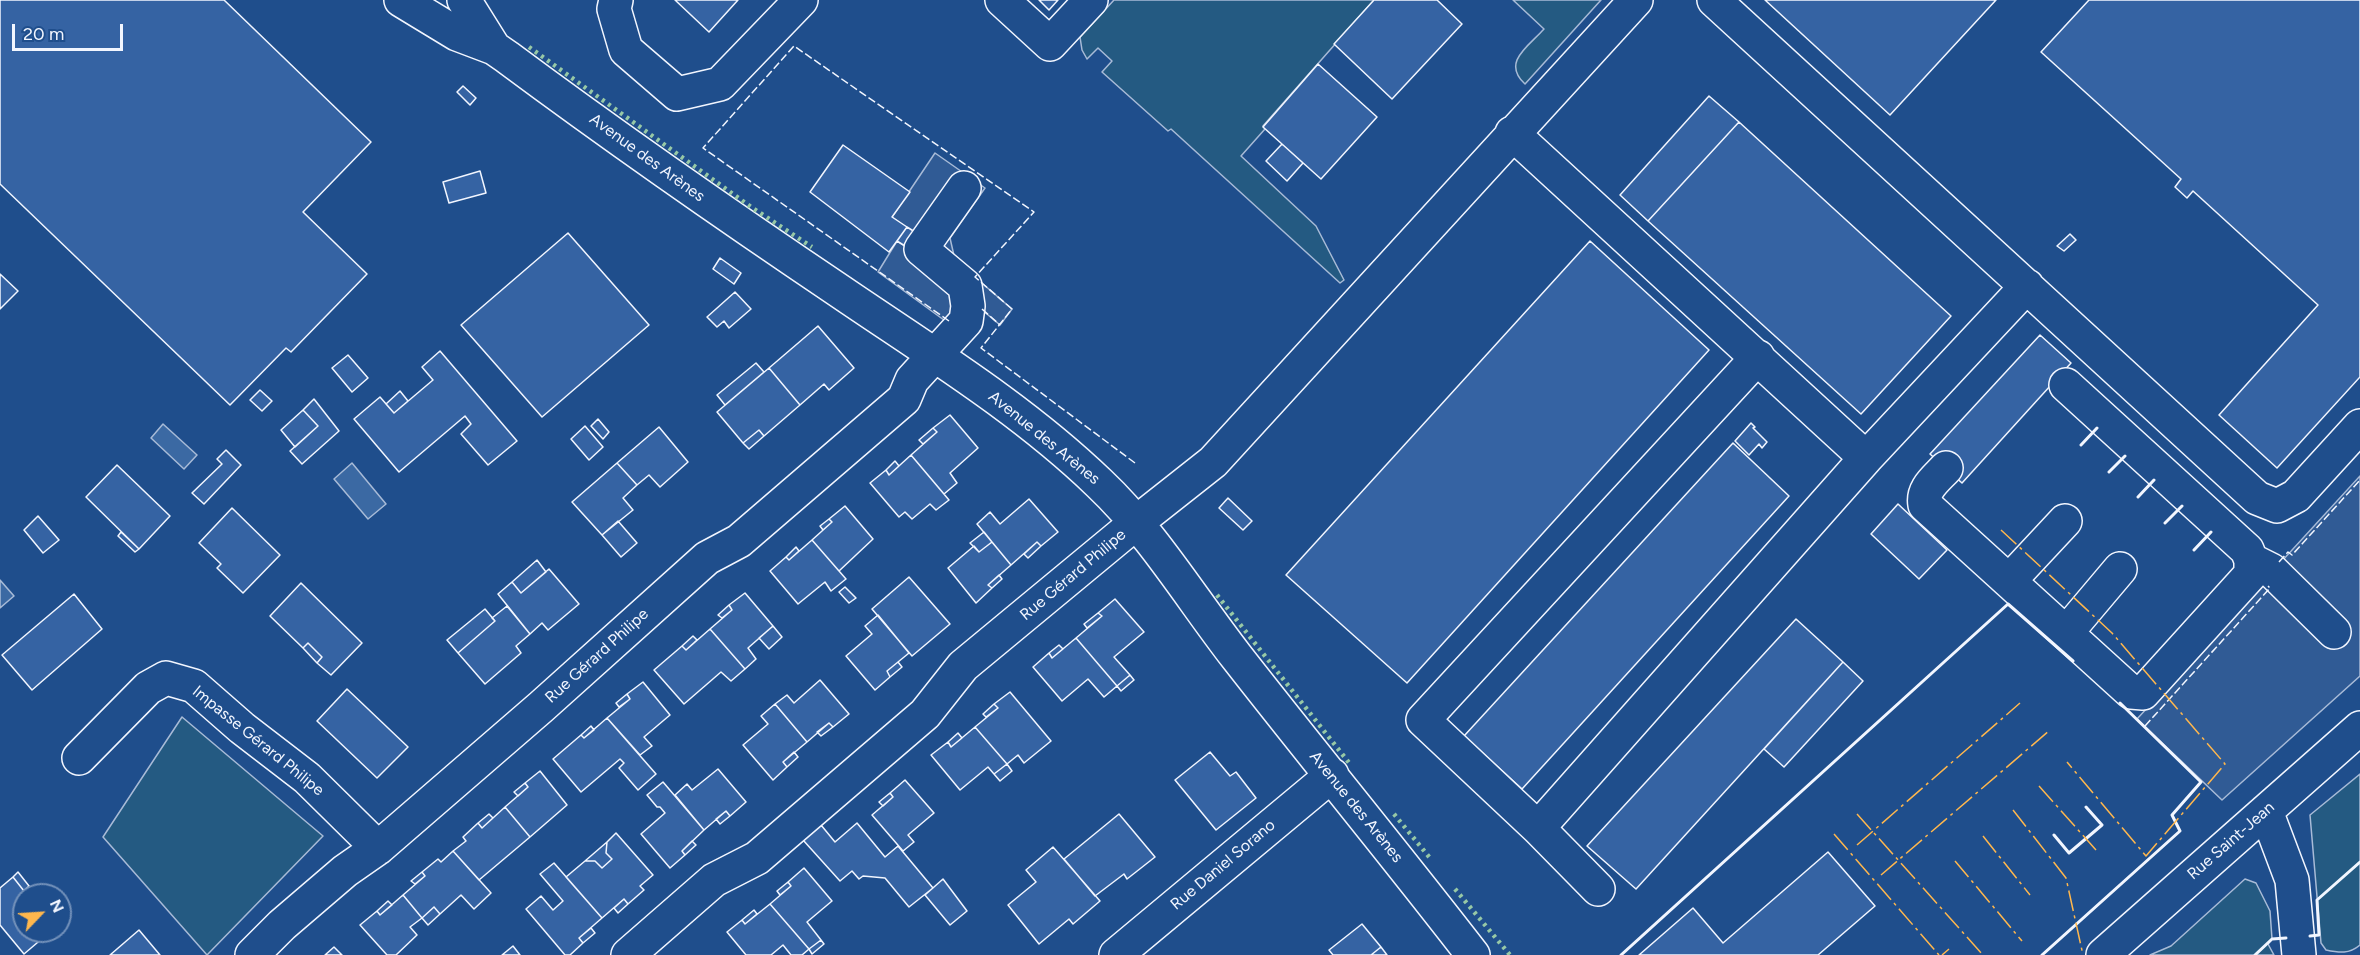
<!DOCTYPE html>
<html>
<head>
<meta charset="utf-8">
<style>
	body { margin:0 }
	#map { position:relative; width:2360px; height:955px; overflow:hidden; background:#1f4e8c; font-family:Figtree,sans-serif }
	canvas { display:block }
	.north { position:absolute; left:12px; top:883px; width:60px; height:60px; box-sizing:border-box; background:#1f4e8c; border:2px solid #7391ba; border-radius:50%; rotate:65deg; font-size:16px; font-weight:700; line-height:24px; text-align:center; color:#f2f6ff }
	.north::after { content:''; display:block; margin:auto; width:21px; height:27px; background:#ffb74d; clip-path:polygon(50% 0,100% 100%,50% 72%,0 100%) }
	.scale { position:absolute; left:12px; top:24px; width:111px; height:27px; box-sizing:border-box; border:3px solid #f2f6ff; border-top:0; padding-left:8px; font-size:18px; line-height:21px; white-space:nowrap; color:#f2f6ff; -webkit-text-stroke:4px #1f4e8c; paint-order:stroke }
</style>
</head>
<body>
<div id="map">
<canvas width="2360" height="955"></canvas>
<div class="north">N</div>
<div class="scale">20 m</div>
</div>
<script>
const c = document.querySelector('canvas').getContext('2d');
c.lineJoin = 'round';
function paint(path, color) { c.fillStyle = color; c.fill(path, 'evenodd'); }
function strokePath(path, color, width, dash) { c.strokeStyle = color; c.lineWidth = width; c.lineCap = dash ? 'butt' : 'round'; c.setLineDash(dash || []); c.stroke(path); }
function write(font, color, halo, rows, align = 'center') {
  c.font = font + ' Figtree,sans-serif'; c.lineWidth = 4.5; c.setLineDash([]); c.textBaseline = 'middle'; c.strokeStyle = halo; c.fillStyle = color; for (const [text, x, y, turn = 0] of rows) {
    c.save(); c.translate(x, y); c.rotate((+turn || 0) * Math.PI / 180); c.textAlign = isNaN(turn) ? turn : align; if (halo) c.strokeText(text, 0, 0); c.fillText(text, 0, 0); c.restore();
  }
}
const green = new Path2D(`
	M1114 0H1374L1263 126 1265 129 1241 156 1316 226 1344 280 1340 283 1171 129 1168 131 1102 72 1112 61 1098 48 1087 59 1082 50 1080 37Z
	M1513 0H1601L1525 84C1501 62 1529 46 1544 29Z
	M182 717 323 836 207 955 103 837Z
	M2360 774V945C2349 954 2340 953 2326 950L2321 943 2310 815Z
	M2245 879 2256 883 2270 911 2272 939 2268 944 2274 955H2150L2171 946Z`);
const parking = new Path2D(`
	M935 153 985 188 950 238 955 260 1012 309 1000 325 975 304 948 323 878 272 897 241 905 246 914 233 892 217Z
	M2360 476V676L2222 800 2137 719Z`);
const water = new Path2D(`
	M163 424 197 455 184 469 151 438Z
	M352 463 386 504 368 519 334 479Z
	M0 580 14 596 0 608Z`);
const building = new Path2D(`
	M0 0H224L371 142 303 212 367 274 291 352 286 348 230 405 0 184Z
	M675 0H738L709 32Z
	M1039 0H1058L1049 10Z
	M1374 0H1437L1462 24 1392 99 1334 44Z
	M1765 0H1996L1890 115Z
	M2089 0H2360V377L2277 468 2219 415 2318 305 2193 191 2187 198 2175 187 2181 179 2041 52Z
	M1318 64 1377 117 1321 179 1263 127Z
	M463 86 476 98 470 105 457 92Z
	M1709 96 1739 122 1648 221 1620 195Z
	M1739 122 1951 316 1861 414 1648 221Z
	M1282 144 1303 163 1287 181 1266 161Z
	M843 145 910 192 892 217 907 227 889 252 810 192Z
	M480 171 486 193 449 203 443 182Z
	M907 227 915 232 905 246 897 241Z
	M568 233 649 325 542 417 461 325Z
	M2070 234 2076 240 2064 251 2057 246Z
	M1590 241 1709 350 1407 683 1286 575Z
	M720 258 741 273 734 284 713 269Z
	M0 274 18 291 0 309Z
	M735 292 751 309 729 328 724 321 717 327 707 317Z
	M818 326 854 368 829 390 824 384 800 405 769 368Z
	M2040 335 2071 363 1962 483 1930 454Z
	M440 351 517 441 488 465 461 434 471 424 465 416 399 472 354 419 380 397 394 413 433 380 422 367Z
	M348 355 368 378 352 392 332 368Z
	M756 363 764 372 725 405 717 395Z
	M769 368 800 405 764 436 759 430 743 443 717 412Z
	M260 390 272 401 262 411 250 400Z
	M400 391 408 401 394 413 386 404Z
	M314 399 339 431 302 464 290 451 318 426 303 410Z
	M303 410 318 426 295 447 281 430Z
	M950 415 978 448 950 473 957 483 944 494 911 455 937 432 933 428Z
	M598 419 609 432 603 439 591 426Z
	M1751 423 1755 427 1753 428 1767 442 1762 448 1759 444 1749 455 1735 441Z
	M585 426 603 447 589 460 571 439Z
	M659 427 688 462 660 487 649 475 637 485 617 463Z
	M933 428 937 432 923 444 919 440Z
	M759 430 764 436 749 449 743 443Z
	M1733 443 1789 496 1522 789 1464 736Z
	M226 450 241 465 204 504 192 493 222 464 217 459Z
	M911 455 949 500 936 510 930 504 912 519 905 512 899 517 870 483 886 470 889 475Z
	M895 461 899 466 889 475 886 470Z
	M617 463 637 485 623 498 633 510 602 535 572 502Z
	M117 465 170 516 139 549 86 497Z
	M1228 498 1252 521 1243 530 1219 508Z
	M1029 499 1058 532 1041 546 1037 542 1011 565 977 524 990 512 1000 524Z
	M1898 504 1947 550 1919 579 1871 534Z
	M845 506 873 539 839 571 812 540 832 522 829 519Z
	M232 508 280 555 243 593 217 568 221 564 199 543Z
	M38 516 59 540 43 553 24 530Z
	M829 519 832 522 823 530 820 526Z
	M618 521 637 543 621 557 602 535Z
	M121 532 139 549 135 552 118 536Z
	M984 532 992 542 979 552 970 543Z
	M812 540 846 579 831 591 825 582 798 604 770 571 786 557 789 560Z
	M992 542 1011 565 988 585 992 588 976 603 948 568 974 546 979 552Z
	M1037 542 1041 546 1028 558 1024 554Z
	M796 547 799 551 789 560 786 557Z
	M537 560 546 572 521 593 512 582Z
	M549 569 579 604 548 630 542 623 530 634 498 594 512 582 521 593Z
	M999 575 1002 579 992 588 988 585Z
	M909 577 950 624 912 656 872 609Z
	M301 583 362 643 331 675 317 663 322 657 308 643 303 648 270 616Z
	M845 587 856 598 849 603 839 592Z
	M745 593 773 626 748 648 756 659 745 669 710 629 732 610 729 605Z
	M74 594 102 629 32 690 2 655Z
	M1115 599 1144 632 1114 657 1130 675 1117 686 1076 638 1102 616 1098 613Z
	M729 605 732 610 722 618 718 615Z
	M507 606 530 634 516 646 521 653 485 684 458 653 495 621 492 618Z
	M485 609 495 621 458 653 447 640Z
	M1098 613 1102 616 1087 628 1084 624Z
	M878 615 909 653 887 671 890 677 875 690 846 656 872 634 865 626Z
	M1796 619 1843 662 1636 889 1587 846Z
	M773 626 782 637 769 649 759 638Z
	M710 629 745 669 731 681 721 672 684 704 654 670 682 646 686 650Z
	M693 636 697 640 686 650 682 646Z
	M1076 638 1117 686 1104 697 1088 679 1062 701 1033 667 1049 653 1052 658Z
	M308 643 322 657 317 663 303 648Z
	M1059 645 1063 649 1052 658 1049 653Z
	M898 662 902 667 890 677 887 671Z
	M1843 662 1863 681 1784 767 1764 749Z
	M1130 675 1134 680 1121 691 1117 686Z
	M820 680 849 714 833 727 829 723 807 742 775 704 787 695 794 703Z
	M643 682 670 715 644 737 652 746 640 755 607 718 630 699 627 694Z
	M347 689 408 747 377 778 317 721Z
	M1010 692 1051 741 1024 763 1018 755 1007 764 975 727 998 708 994 704Z
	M627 694 630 699 619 707 616 703Z
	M775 704 807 742 783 762 787 767 773 780 743 745 768 724 761 716Z
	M994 704 998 708 986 717 983 714Z
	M607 718 656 774 638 790 619 768 624 763 620 759 581 792 553 759 581 735 584 738Z
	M829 723 833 727 821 736 817 732Z
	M591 726 594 730 584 738 581 735Z
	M975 727 1007 764 994 774 988 767 960 790 931 755 948 742 951 747Z
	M958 733 962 738 951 747 948 742Z
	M794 752 798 757 787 767 783 762Z
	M1210 752 1230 776 1236 772 1256 798 1216 830 1175 780Z
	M1007 764 1012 771 1000 781 994 774Z
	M718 769 746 802 730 816 726 811 704 830 675 795 687 784 692 790Z
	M540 771 567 805 530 837 505 807 528 787 525 783Z
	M905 780 934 813 908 835 914 842 903 851 872 815 893 797 890 793Z
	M663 782 704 830 682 851 685 855 670 868 641 834 665 813 660 807H657L647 795Z
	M525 783 528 787 518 796 514 792Z
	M890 793 893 797 883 806 879 802Z
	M505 807 530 837 479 880 453 851 466 841 463 837 478 823 482 828Z
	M726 811 730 816 720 824 716 819Z
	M489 814 493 818 482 828 478 823Z
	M1119 814 1155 857 1127 879 1124 874 1095 896 1064 859Z
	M857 823 885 857 898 846 933 888 909 907 885 878 863 876 859 879 852 871 840 881 803 840 821 825 835 842Z
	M616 833 653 875 640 886 644 890 628 904 624 899 602 918 566 877 585 861H595L602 868 612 859 606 853 607 842Z
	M692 841 696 845 685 855 682 851Z
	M607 842 606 853 612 859 602 868 595 861H585Z
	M1053 847 1100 901 1073 924 1069 919 1039 944 1008 905 1036 882 1026 870Z
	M453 851 491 893 474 909 461 895 440 914 434 907 422 918 403 895 425 876 422 872 438 859 441 862Z
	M1828 852 1875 906 1818 955H1639L1693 908 1723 943Z
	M554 863 602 918 579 938 583 943 570 955H565L526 909 541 896 553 910 563 901 540 874Z
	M804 868 832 901 807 922 821 940 809 949 770 904 791 886 788 882Z
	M18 872 29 886 24 891 13 877Z
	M422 872 425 876 415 884 411 881Z
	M13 877 24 891 29 886 37 895H24V931H51L24 954 0 925V888Z
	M943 879 967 911 950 925 925 895Z
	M788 882 791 886 780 895 777 891Z
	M403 895 422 918 410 927 417 935 396 955H387L360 925 377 911 380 915Z
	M624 899 628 904 618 913 614 908Z
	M388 901 392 905 380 915 377 911Z
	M770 904 809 949 802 955H791L783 945 771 955H746L727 932 742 920 745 924Z
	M434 907 440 914 428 925 422 918Z
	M754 910 757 914 745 924 742 920Z
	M1362 924 1381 947 1371 955H1333L1329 950Z
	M591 928 595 933 583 943 579 938Z
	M139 930 160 955H110Z
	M821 940 824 944 812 954 809 949Z
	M513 946 520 955H502Z
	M334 947 342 955H325Z
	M1381 947 1387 955H1371Z`);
const minor = new Path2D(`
	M401 0 457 34 494 48 507 57C616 138 728 216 841 292 929 352 1021 408 1099 483 1152 533 1191 598 1236 656 1314 756 1395 854 1473 955
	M464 0 494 48
	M616 0 614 9 626 50 677 94 720 84 801 0
	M1002 0 1050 44 1091 0
	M1714 0 2257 498 2277 506 2296 496 2360 426
	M1512 133 1866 458
	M1946 468C1935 480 1922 489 1925 505L2131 692 2143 693 2251 574V560L2247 550 2066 385
	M2251 560 2271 570 2334 632
	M2009 581 2065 521
	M2066 633 2120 569
	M79 758 148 688 166 678 194 686 242 728 307 778 378 848
	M2266 811 2292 880 2299 955
	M1538 828 1866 458 2027 286
	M1598 889 1538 828 1423 720 1758 357
	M252 955 282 925 345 871 378 848 541 707 707 558 739 541 904 399 912 380 966 321 968 306 965 286 921 249 964 188
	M628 955 714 880 757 858 925 714 963 666 1137 522 1213 462 1636 0
	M1116 955 1332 775
	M2103 955 2360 728`);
const hedge = new Path2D(`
	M529 47 751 207 812 247
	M1217 595 1350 764
	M1394 814 1430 858
	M1455 889 1510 955`);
const fence = new Path2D(`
	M982 309 1000 325
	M949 321 703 148 794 46 1034 212 975 277 1012 309 981 348 1135 463
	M2279 562 2288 552 2292 555 2360 480
	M2145 726 2270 588 2268 586`);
const wall = new Path2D(`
	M2081 445 2097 428
	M2109 472 2125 456
	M2138 497 2154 480
	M2165 523 2182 506
	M2194 550 2211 532
	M2054 835 2069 853 2102 825 2086 807
	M2310 936 2319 935 2317 900 2360 862
	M1621 955 2008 604 2073 661
	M2042 955 2180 831 2172 815 2201 782 2120 703
	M2255 955 2272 939 2286 938`);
const power = new Path2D(`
	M2001 530 2112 633 2225 764 2146 856 2067 762
	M2039 786 2096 850
	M2013 810 2066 878 2083 955
	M1857 814 1983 955
	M1834 834 1939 955
	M1983 836 2030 895
	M1857 845 2020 703
	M1955 861 2022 941
	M1881 875 2050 730
	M1942 955 1949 949`);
const streetNames = [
	["Avenue des Arènes",647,158,36],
	["Avenue des Arènes",1044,438,39],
	["Rue Gérard Philipe",1073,575,-40],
	["Rue Gérard Philipe",597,656,-42],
	["Impasse Gérard Philipe",258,741,39],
	["Avenue des Arènes",1356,807,51],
	["Rue Saint-Jean",2231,841,-41],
	["Rue Daniel Sorano",1223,865,-40]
];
paint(green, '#245a82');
strokePath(green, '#a8bbd7', 1.5);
paint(parking, '#305b95');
strokePath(parking, '#a8bbd7', 1.5);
paint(water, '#3b69a3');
strokePath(water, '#a8bbd7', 1.5);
paint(building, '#3563a3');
strokePath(building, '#f2f6ff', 1.5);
strokePath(minor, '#f2f6ff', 36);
strokePath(minor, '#1f4e8c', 33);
strokePath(hedge, '#97c8a6', 4.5, [3, 4.5]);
strokePath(fence, '#f2f6ff', 1.5, [8, 3]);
strokePath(wall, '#f2f6ff', 3);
strokePath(power, '#ffb74d', 1.5, [21, 4.5, 3, 4.5]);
write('16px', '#f2f6ff', '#1f4e8c', streetNames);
</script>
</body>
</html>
